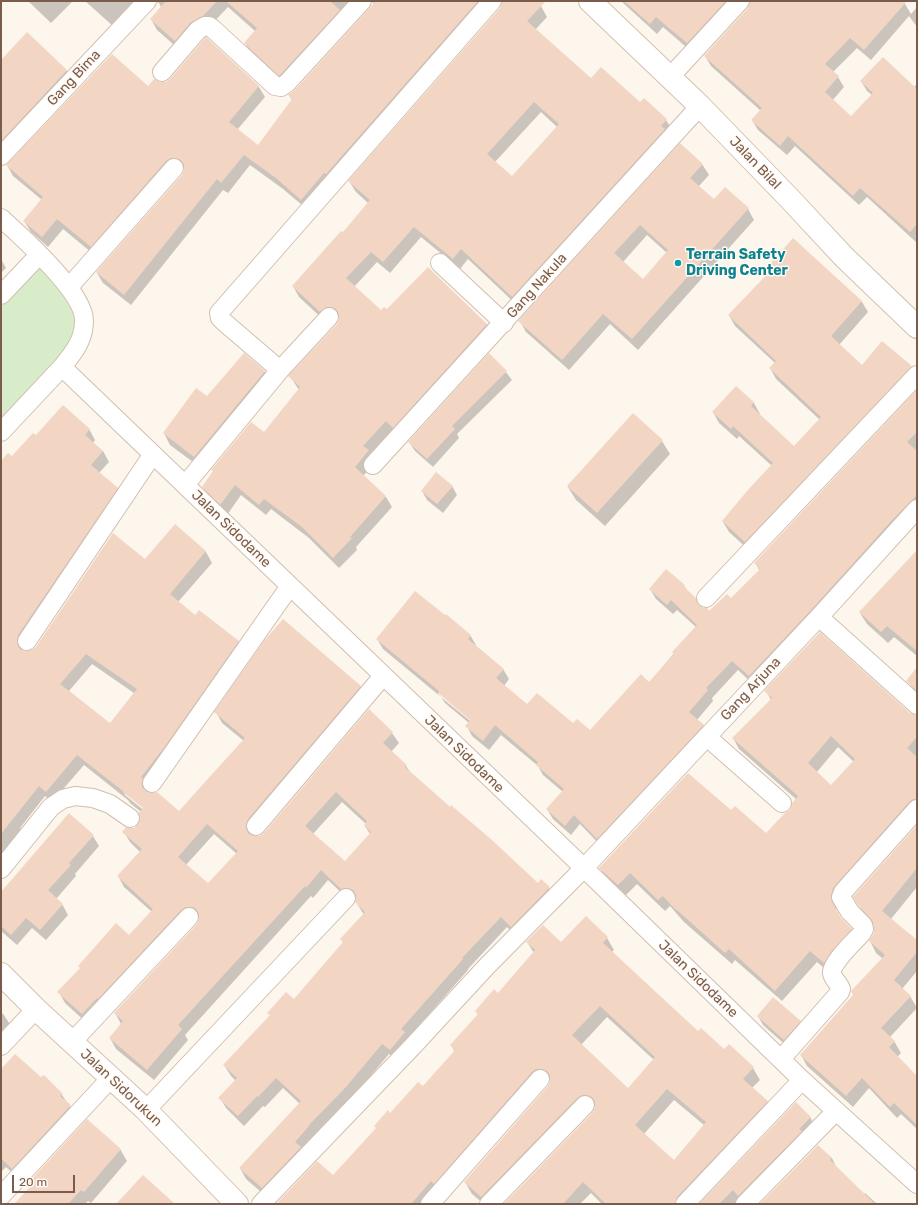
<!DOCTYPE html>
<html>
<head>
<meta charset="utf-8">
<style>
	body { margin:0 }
	#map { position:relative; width:918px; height:1205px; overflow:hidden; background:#fdf6ec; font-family:Rubik,sans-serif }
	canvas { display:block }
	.frame { position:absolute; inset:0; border:2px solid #7a5c4d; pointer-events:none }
	.scale { position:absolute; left:12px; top:1175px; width:63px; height:18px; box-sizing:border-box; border:2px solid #7a5c4d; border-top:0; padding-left:5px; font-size:12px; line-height:14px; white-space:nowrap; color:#7a5c4d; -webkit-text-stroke:3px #fffaf3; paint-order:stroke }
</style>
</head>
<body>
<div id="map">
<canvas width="918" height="1205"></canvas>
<div class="frame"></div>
<div class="scale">20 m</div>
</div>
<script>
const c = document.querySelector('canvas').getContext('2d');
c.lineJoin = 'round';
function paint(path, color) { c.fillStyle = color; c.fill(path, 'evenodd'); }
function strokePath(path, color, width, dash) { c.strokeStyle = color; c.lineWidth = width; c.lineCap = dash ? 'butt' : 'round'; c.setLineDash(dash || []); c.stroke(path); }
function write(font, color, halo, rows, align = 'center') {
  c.font = font + ' Rubik,sans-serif'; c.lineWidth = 3; c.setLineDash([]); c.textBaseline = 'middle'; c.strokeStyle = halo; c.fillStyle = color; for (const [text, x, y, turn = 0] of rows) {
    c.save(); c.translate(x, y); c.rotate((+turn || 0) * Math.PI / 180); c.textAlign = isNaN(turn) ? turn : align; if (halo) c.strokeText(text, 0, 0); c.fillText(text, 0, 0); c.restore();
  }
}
const green = new Path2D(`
	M39 267C52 281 74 300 76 321 77 333 67 346 61 356L1 422V307Z`);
const shadow = new Path2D(`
	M28 1H73L51 23Z
	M85 1H136L113 26Z
	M152 1H535L541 6 547 17 535 30 591 80 640 104 644 100 666 120 673 131 519 307 468 259 460 269 421 237 390 273 377 262 354 287 382 312 387 310 487 324 493 335 363 476 386 497 392 507 356 547 357 550 339 568 309 538 271 509 266 515 241 495 227 515 209 497 203 487 264 434 299 390 290 376 338 325 340 318H332L326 322 299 297 293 286 343 233 368 203 356 192 349 181 501 8 503 3 501 1 308 210 283 189 250 165 228 193 223 190 131 305 103 283 97 273 183 176 185 169 183 168 97 257 63 229 48 247 31 232 24 221 42 200 13 176 7 165 148 88 166 83 170 80 207 39 259 87 265 97 237 130 259 147 292 100 289 95 295 91 371 9 374 3 366 1 286 86 251 54 245 43 255 31 228 7 209 27 181 51 157 30 151 19 161 7 159 3ZM541 112 557 127 512 177 495 162Z
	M621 1H902L905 4 911 14 917 7V27L909 16 871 60 857 48 833 72 838 77 844 87 832 101 851 118 872 95 867 91 861 81 914 87 916 85 917 86V243L867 197 859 205 795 146 787 155 758 130 752 120 761 111 711 66 705 56 749 8 751 2 743 1 693 53 663 27 657 34Z
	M27 33 67 71 74 83 1 161V62Z
	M702 164 709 175 698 187 714 201 748 209 754 220 638 350 610 324 569 370 526 332 520 321ZM647 235 667 253 643 280 623 262Z
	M793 240 862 302 868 312 839 345 862 366 882 342 911 367 917 376 751 552 729 532 723 522 772 466 739 436 737 439 719 423 713 412 736 387 754 403 760 414 759 415 794 447 820 420 776 379 770 368 775 363 735 326 729 315 774 269 771 264Z
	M1 259 6 268 1 273Z
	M244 354 265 372 271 383 201 468 170 445 164 433 207 398Z
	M506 372 512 380 457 434 459 438 433 467 415 451 409 442Z
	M917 392V510L755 686 738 670 712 698 713 701 697 720 703 725 709 735 603 848 580 824 571 835 553 819 547 809 563 792 543 775 538 766 501 735 489 750 472 736 467 726 469 723 445 703 441 697 383 649 377 639 470 635 476 645V646L503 669 509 679 504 686 527 705 590 732 649 683 696 627 677 610 673 614 656 599 650 589 684 586 700 607 709 612 731 600 760 571 755 563ZM439 693 475 723 474 724 442 698 438 694Z
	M89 429 95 440 93 443 103 451 109 462 99 473 117 488 123 499 24 646 22 651H32L145 561 175 526 206 552 212 563 178 602 195 617 238 642 244 653 148 790V793L179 813 244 741 222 723 216 712 360 686 366 697 254 830 251 836 260 837 265 834 369 710 392 733 399 743 391 752 406 766 411 773 538 884 541 880 549 888 555 899 517 937 507 927 468 969V970L408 1038 410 1043 397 1060 389 1054 268 1198 246 1179 240 1168 300 1104 283 1088 265 1107 263 1106 244 1126 226 1108 220 1098 236 1081 231 1076 224 1065 294 1000 344 944 341 939 364 915 356 902 357 899 355 898 348 899 328 880 313 898 311 896 185 1035 188 1040 154 1080 116 1049 110 1038 121 1024 115 1013 197 925 200 918 193 917 88 1024 65 1003 59 992 130 937 152 912 124 887 118 876 140 852 130 842 124 832 134 829 139 825 141 812 130 803 128 800 84 765 52 802 45 796 20 828 25 835 1 864V463L12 457 36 437ZM92 664 134 693 110 724 69 691ZM124 792 147 811 146 812 125 795ZM342 802 366 824 365 826 370 834 345 863 313 834ZM214 834 237 854 208 885 186 865Z
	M662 441 670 454 605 526 576 500 568 487Z
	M452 486 457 495 443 513 427 500 422 491Z
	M917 551V656L894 637 888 643 867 624 860 613Z
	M917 669V695L908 681Z
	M766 691 909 714 917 716V812L839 899 836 910 840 918 851 929 858 941 831 974 817 962 782 1001 735 960 732 964 684 922 670 906 665 911 637 884 625 896 607 879 600 868 731 812 766 835 791 810 797 800 739 749 733 738 771 700ZM838 747 854 762 831 787 816 773Z
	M917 826V887L891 919 917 941V971L902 989 910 996 917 1008 890 1037 894 1041 901 1053 897 1057 917 1077V1129L901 1114 897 1118 869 1088 853 1107 807 1066 801 1055 854 995 883 959 876 953 870 941 875 933 874 925 866 917 854 897Z
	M93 836 99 846 75 874 76 876 56 899 62 904 68 915 46 940 32 928 17 945 1 931V894Z
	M607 938 614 950 612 952 698 1032 724 1051 753 1068 760 1080 752 1088 767 1101 774 1113 688 1204H602L591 1193 580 1204H505L593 1113 596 1107 595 1106 589 1107 484 1204 472 1194 465 1182 549 1087 551 1081 550 1080H544L427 1204H280L333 1176 390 1114 423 1088 455 1052 451 1045 478 1015 476 1011 498 994 534 953 527 942 561 943ZM607 1017 654 1060 628 1089 581 1045ZM674 1100 704 1125 674 1162 644 1134Z
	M1 1012 4 1015 11 1026 1 1038Z
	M758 1016 800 1021 805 1030 789 1048 763 1025Z
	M1 1070 41 1079 62 1095 77 1117 19 1179 6 1167 1 1172Z
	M810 1117 817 1129 737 1204H701Z
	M818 1146 832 1158 837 1169 864 1194 865 1193 877 1204H761Z
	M120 1149 127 1161 91 1203 88 1201 85 1204H15L31 1187 29 1183Z`);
const building = new Path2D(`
	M166 1H217L203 16 190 23 175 41 150 19Z
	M226 1H330L340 10 279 76 244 43 257 28Z
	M376 1H478L326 174 324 173 301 200 276 178 244 155 221 183 217 179 124 295 96 272 182 175 184 170V165L181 160 176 158H171L166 161 91 247 57 219 42 237 23 221 43 197 6 165 112 54 148 86 154 79 160 82H166L170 79 206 37 259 86 229 122 258 145 292 99 288 95 295 90Z
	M502 1H546L527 21 591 78 601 67 640 102 644 98 667 119 661 126 665 129 512 297 461 249 453 259 414 227 383 262 371 252 346 278 381 310 384 307 387 309 428 267 487 324 393 428 386 421 363 446 369 450 355 467 386 496 350 537 352 538 333 558 302 527 264 499 259 505 235 485 220 505 202 487 213 471 211 470 251 422 264 432 300 387 288 376 337 324 339 320V314L336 309 332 307H326L320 312 292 286 341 231 343 232 370 200 348 181 500 8ZM534 102 559 124 512 176 487 154Z
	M624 1H726L687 43 656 17 650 24Z
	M750 1H907L864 50 850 38 825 64 839 76 825 92 851 116 873 93 860 81 883 57 917 89V224L910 232 860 188 853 196 788 136 780 146 751 120 762 108 704 56 748 8Z
	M27 32 67 70 1 141V60Z
	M680 143 703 164 690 178 714 199 725 187 749 208 632 339 603 314 562 360 518 321ZM640 225 668 250 643 279 614 253Z
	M793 238 862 301 831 336 862 365 882 341 912 366 745 542 722 521 747 491 773 463 733 426 731 429 712 412 736 386 754 402 751 406 794 446 821 417 769 368 776 361 728 315 774 267 770 264Z
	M244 353 265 371 194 457 163 433 196 388 207 396Z
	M489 353 507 371 452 426 455 429 427 459 408 442Z
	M917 390V432L907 442 917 451V495L893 519 811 610 749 676 732 661 706 688 708 690 689 712 704 725 597 839 574 815 565 826 546 809 564 789 536 765 538 762 495 725 483 741 465 726 470 720 438 693 439 691 376 639 415 591 445 615 446 614 471 635 468 639 504 669 496 678 527 704 537 693 573 723 577 719 590 730 641 674 649 682 674 654 672 652 697 625 671 600 667 605 649 589 666 569 685 585 683 586 696 598 699 605 703 608H707L709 611 727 594 731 598 760 569 754 563Z
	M63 405 90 429 85 435 103 451 91 465 118 488 18 635 17 641 18 646 21 650 27 651 32 650 36 647 113 533 145 559 175 524 206 551 170 594 195 615 199 610 239 641 163 749 141 777 143 779 142 787 146 791 151 793 157 792 179 811 214 772 245 738 214 712 264 641 283 619 361 686 248 819 246 825V829L249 834 255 836H260L264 833 369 709 393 732 383 743 407 765 405 767 450 807 451 805 492 840 538 883 541 879 550 887 511 927 501 917 462 958 463 959 401 1029 405 1032 390 1050 382 1044 346 1087 309 1125V1126L295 1142 301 1147 262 1188 239 1168 301 1101 276 1078 258 1097 257 1096 238 1116 218 1098 237 1078 223 1065 270 1015 267 1013 286 992 294 999 343 942 340 939 365 912 355 902 356 895 353 890 348 888 341 889 321 870 306 888 305 886 178 1025 182 1029 147 1070 109 1038 123 1021 114 1013 197 924 199 920V914L196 909 192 907H186L181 910 98 999 97 998 82 1014 57 992 80 968 78 966 116 923 129 935 153 909 117 876 142 849 122 832 126 827 134 828 138 824 140 819 139 813 143 808 123 792V791L77 755 46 792 39 786 1 834V461L8 453 12 456 33 433 36 435ZM86 654 137 689 110 723 60 684ZM336 792 367 821 364 825 371 832 345 861 305 826ZM207 824 238 851 208 883 178 857Z
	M633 413 663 440 597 513 567 486Z
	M436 472 453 486 437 504 421 491Z
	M917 550V651L887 626 881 632 859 612Z
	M820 632 910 713 917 715V737L907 748 917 757V799H913L909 802 833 888 831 897 832 902 841 918 852 929 831 952 824 963 810 951 775 991 729 949 725 953 677 910V911L663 896 658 900 630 873 618 885 599 868 688 773 731 810 735 806 766 833 785 813 790 810 792 803 798 796 732 738 772 698 764 691ZM831 736 855 759 831 785 808 763Z
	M917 667V691L906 681Z
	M69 813 94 835 69 863 71 865 48 890 63 904 40 930 26 918 11 935 1 926V892Z
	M917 825V868L882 911 917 940V952L894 980 911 996 881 1028 895 1041 889 1047 917 1076V1125L894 1103 890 1107 862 1078 846 1096 800 1055 853 995 851 991 885 955 869 941 874 933 873 922 870 918 858 905 853 897Z
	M586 916 608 937 603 943 698 1031 701 1028 724 1049 729 1044 754 1067 743 1079 768 1101 677 1197 675 1204H606L583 1182 563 1204H504L593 1112 595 1107V1102L592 1097 587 1095H582L577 1098 481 1197 464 1182 548 1086 550 1081V1075L547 1071 542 1069H536L532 1072 434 1184 431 1181 411 1204H280L278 1202 317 1161 333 1175 376 1128 374 1126 388 1110 390 1113 418 1082 423 1086 455 1050 450 1045 478 1014 475 1011 494 989 498 993 535 950 526 942 543 925 561 942ZM600 1006 655 1057 628 1088 572 1035ZM667 1089 706 1122 674 1160 635 1125Z
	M773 997 801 1021 784 1040 757 1016Z
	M15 1054 41 1077 44 1075 63 1094 60 1096 71 1105 12 1169 1 1158V1069Z
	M796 1102 811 1117 799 1129 802 1131 738 1196 733 1190 719 1204H699Z
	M87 1119 121 1149 84 1192 81 1190 68 1204H14L31 1186 28 1183Z
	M818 1145 832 1158 830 1160 875 1204H760Z
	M143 1175 175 1204H116Z`);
const street = new Path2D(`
	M162 72 198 30 205 26H209L213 29 275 86 281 87 287 83 362 1
	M670 77 740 1
	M1 156 147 1
	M1 218C22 237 85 293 84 321 84 340 74 352 62 367L584 868 802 1080 917 1184
	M440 263 504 323
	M69 287 174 168
	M1 295 39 255
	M280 370 224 322 220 318 219 313 492 1
	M1 432 62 367
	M373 465 700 106
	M185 485 280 370 329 317
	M706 598 917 375
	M819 617 917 705
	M27 641 153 454
	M707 737 782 803
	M152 783 290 586
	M256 826 383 676
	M1 869 51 807 63 799 75 796 93 798 110 804 130 818
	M72 1042 189 917
	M1 1046 36 1009
	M781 1059 840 992 841 989C839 983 832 978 832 973 830 964 856 940 862 933L864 929 863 925 850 912 841 897 843 892 917 809
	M146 1110 346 898
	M1 1196 111 1078
	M261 1204 413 1046 487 966 584 868 819 617 917 509
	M430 1204 540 1079
	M489 1204 585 1105
	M685 1204 802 1080
	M745 1204 836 1111`);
const secondary = new Path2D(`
	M590 1 700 106 790 199 844 257 917 327
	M1 974 36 1009 146 1110 237 1204`);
const markers = [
	[678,263,4,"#0f9aa8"]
];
const streetNames = [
	["Gang Bima",74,78,-47],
	["Jalan Bilal",755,163,46],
	["Gang Nakula",537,286,-48],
	["Jalan Sidodame",231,529,44],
	["Gang Arjuna",751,689,-47],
	["Jalan Sidodame",464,754,44],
	["Jalan Sidodame",698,979,44],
	["Jalan Sidorukun",121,1088,43]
];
const cultureNames = [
	["Terrain Safety",686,255],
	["Driving Center",686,271]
];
paint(green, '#d8ecc9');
paint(shadow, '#0003');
paint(building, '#f3d5c3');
strokePath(street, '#d1beb0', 20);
strokePath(secondary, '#d6c0b0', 24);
strokePath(street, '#fff', 18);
strokePath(secondary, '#fff', 22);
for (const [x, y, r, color] of markers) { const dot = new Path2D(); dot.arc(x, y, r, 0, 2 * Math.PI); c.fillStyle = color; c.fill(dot); strokePath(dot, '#fffaf3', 1.5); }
write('14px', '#7a5c4d', '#fffaf3', streetNames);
write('bold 14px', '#0d838f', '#fffaf3', cultureNames, 'left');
</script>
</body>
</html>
